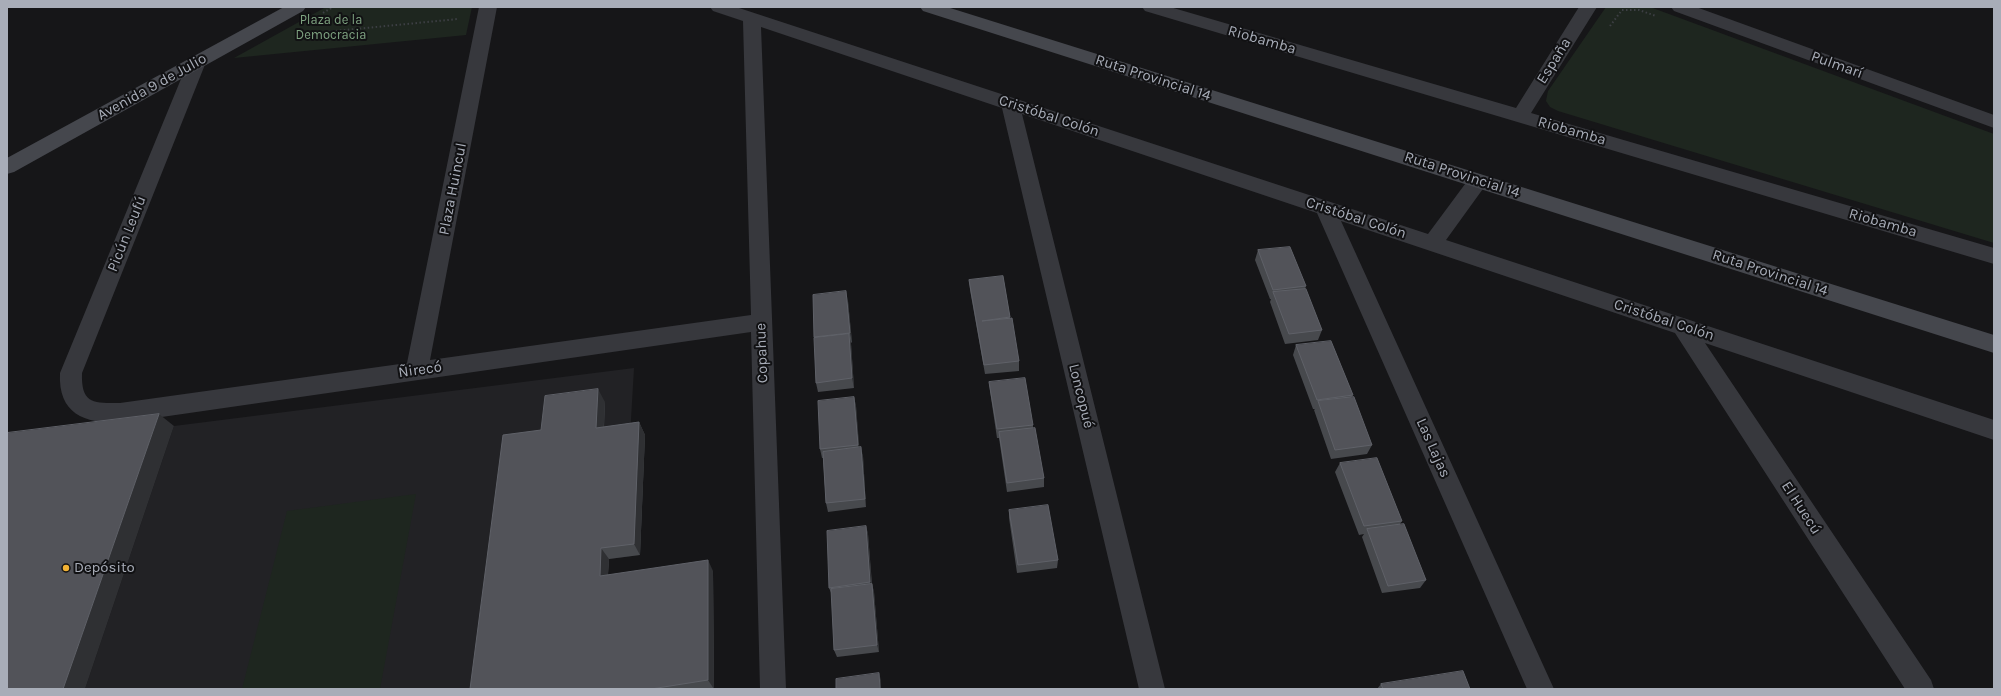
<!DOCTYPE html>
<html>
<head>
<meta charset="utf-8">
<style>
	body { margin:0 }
	#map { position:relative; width:2001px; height:696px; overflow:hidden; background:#161618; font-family:Karla,sans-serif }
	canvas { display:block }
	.frame { position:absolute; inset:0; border:8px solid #a8adb8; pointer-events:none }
</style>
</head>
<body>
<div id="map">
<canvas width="2001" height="696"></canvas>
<div class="frame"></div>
</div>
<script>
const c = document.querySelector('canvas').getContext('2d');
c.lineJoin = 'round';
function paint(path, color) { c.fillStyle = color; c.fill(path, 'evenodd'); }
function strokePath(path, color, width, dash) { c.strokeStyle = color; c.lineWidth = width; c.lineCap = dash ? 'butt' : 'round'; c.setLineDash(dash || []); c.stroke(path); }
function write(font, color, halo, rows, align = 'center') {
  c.font = font + ' Karla,sans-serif'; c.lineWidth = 4; c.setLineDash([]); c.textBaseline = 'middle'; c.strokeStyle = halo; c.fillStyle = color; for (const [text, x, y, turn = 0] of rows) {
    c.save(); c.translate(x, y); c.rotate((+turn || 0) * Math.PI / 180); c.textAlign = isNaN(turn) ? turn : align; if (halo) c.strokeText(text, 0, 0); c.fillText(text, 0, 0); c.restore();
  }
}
const built = new Path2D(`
	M634 368 630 436 645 435 640 555 609 559 607 586 713 571 714 689H85L174 426Z`);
const green = new Path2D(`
	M326 7H472L466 35 234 58Z
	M1606 7H1650L1994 134V243L1558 111 1550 107 1546 101 1548 91Z
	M416 494 380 689H242L287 511Z`);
const path = new Path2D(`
	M323 13 333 7
	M1610 26 1622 10H1639L1656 16
	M304 34 458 19`);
const street = new Path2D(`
	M479 7H497L430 360 751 315 743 21 713 11 710 7H736L1428 234 1471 176 1478 174 1485 176 1488 181 1485 186 1446 240 1994 420V440L1705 343 1931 680 1934 689H1905L1675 333 1341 221 1554 689H1527L1317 213 1022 114 1165 689H1139L1002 108 761 27 786 689H760L751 332 120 423C84 423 58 414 60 373L188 62 191 58 197 56 203 58 206 62 82 373C81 404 93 403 120 403L407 363Z
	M1142 7H1170L1516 108 1579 7H1597L1531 113 1994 248V264L1145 11Z
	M1671 7H1696L1994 115V128L1674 11Z`);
const secondary = new Path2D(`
	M284 7H306L303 11 14 172 7 174V158Z
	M920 7H947L1994 335V353L923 11Z`);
const wall = new Path2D(`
	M1258 250 1306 286 1305 289 1322 330 1318 340 1285 344 1270 302 1271 299H1270L1255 260Z
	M1003 276 1010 318 1019 361V371L985 374 970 290 969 280Z
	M813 295 848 301 852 342 851 343 854 388 818 392 816 383Z
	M1296 345 1353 395 1351 398 1372 445 1367 454 1331 459 1314 410 1315 409H1313L1293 355Z
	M989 382 1033 425V429L1044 478V487L1007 492 999 438H997L990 391Z
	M854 397 856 406 859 447 863 456 866 507 828 512 826 503 823 458H822L820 449Z
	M605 402 604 427 639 422 645 435 640 555 609 559 608 575 713 571 714 689H470L541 430Z
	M1340 463 1402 521 1400 524 1426 580 1420 588 1382 593 1362 537 1364 534 1359 535 1335 472Z
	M1009 510 1058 560 1057 568 1017 573 1009 518Z
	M866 526 868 534 872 584 874 592 879 652 837 657 834 650 832 595 829 588Z
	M1381 684 1470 689H1377Z`);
const shadedWall = new Path2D(`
	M846 291 848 301 852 342 850 333Z
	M849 334 851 344 854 388 852 378Z
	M598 389 605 402 603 441 596 428Z
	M854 397 856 406 860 454 858 445Z
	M159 414 174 426 85 689H63Z
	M639 422 645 435 640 555 634 544Z
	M861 447 863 456 866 507 865 499Z
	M866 526 868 534 872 590 870 582Z
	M601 548 609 559 607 587 600 576Z
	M708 560 713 571 714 689 708 680Z
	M872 584 874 592 879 652 877 645Z
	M879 673 881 680V689H880Z`);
const building = new Path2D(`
	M1290 247 1306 286 1273 290 1258 250Z
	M1003 276 1010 317 982 321 1012 318 1019 361 984 365 969 280Z
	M1306 289 1322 330 1289 334 1273 292Z
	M846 291 850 333 814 337 813 295Z
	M849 334 852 378 816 383 814 338Z
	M1331 341 1353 395 1317 400 1296 345Z
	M1025 378 1033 425 997 429 989 382Z
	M598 389 596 428 639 422 634 544 601 548 600 576 708 560V680L651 689H470L503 435 541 430 545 396Z
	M854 397 858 445 820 449 818 401Z
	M1354 397 1372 445 1335 450 1318 401Z
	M159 414 63 689H7V433Z
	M1035 428 1044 478 1007 483 999 432Z
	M861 447 865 499 826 503 823 452Z
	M1377 458 1402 521 1364 526 1340 463Z
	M1048 505 1058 560 1018 565 1009 510Z
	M1404 524 1426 580 1388 586 1367 529Z
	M866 526 870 582 829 588 827 531Z
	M872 584 877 645 834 650 831 589Z
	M1463 671 1470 689H1383L1381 684Z
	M879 673 880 689H836V679Z`);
const markers = [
	[66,568,4,"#f2b134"]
];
const farParknames = [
	["Plaza de la",331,20],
	["Democracia",331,35]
];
const streetNames = [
	["Riobamba",1262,40,16],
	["España",1554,61,-58],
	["Pulmarí",1837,65,20],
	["Ruta Provincial 14",1153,78,18],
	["Avenida 9 de Julio",152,87,-29],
	["Cristóbal Colón",1049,116,18],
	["Riobamba",1572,131,16],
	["Ruta Provincial 14",1462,175,18],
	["Plaza Huincul",453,189,-79],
	["Cristóbal Colón",1356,218,18],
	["Riobamba",1883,223,16],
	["Picún Leufú",127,234,-68],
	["Ruta Provincial 14",1770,273,18],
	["Cristóbal Colón",1664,320,18],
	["Copahue",762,353,-92],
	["Ñirecó",420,370,-8],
	["Loncopué",1081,396,76],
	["Las Lajas",1433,448,66],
	["El Huecú",1801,508,57]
];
const poiNames = [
	["Depósito",74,568]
];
paint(built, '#222225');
paint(green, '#1e261f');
strokePath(path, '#3d3f44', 2, [1.5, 2.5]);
paint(street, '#37383d');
paint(secondary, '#45474d');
paint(wall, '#47494d');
paint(shadedWall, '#2f3033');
paint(building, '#525359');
strokePath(building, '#5f6168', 1);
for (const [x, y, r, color] of markers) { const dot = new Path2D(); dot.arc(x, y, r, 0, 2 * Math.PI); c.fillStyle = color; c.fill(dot); strokePath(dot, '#111113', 1.5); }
write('13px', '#7fa381', '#111113', farParknames);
write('15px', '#a8adb8', '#111113', streetNames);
write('15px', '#a8adb8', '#111113', poiNames, 'left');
</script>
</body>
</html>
